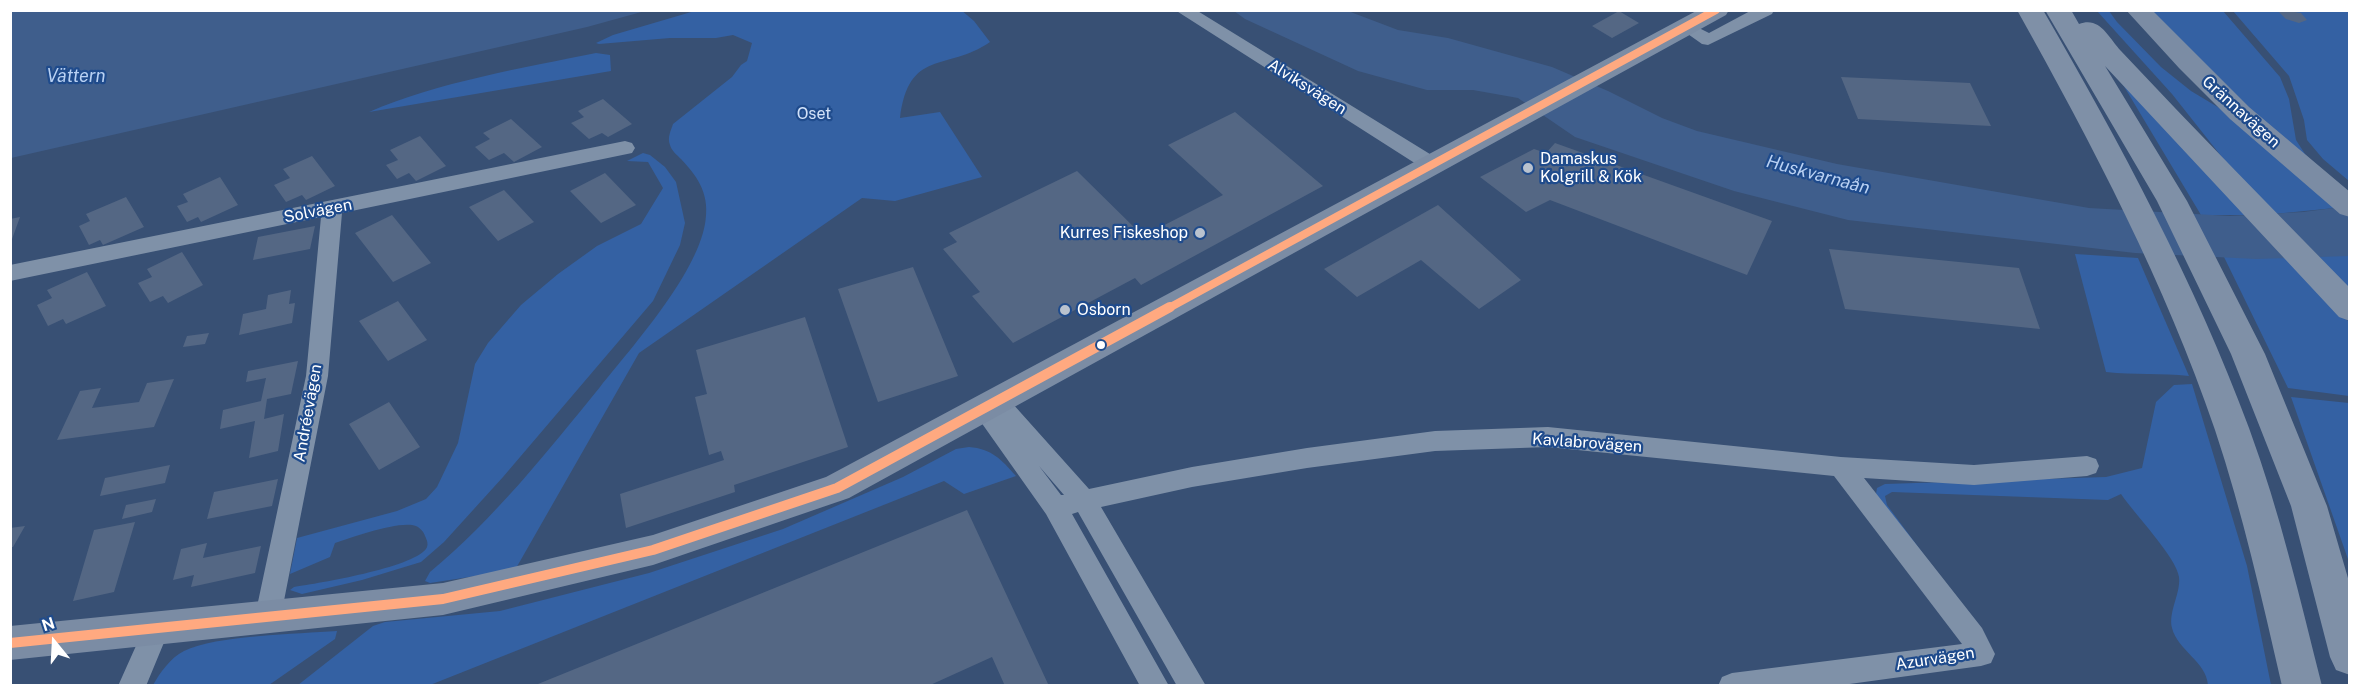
<!DOCTYPE html>
<html>
<head>
<meta charset="utf-8">
<style>
	body { margin:0 }
	#map { position:relative; width:2360px; height:696px; overflow:hidden; background:#385074; font-family:"Public Sans",sans-serif }
	canvas { display:block }
	.frame { position:absolute; inset:0; border:12px solid #fff; pointer-events:none }
	.north { position:absolute; left:24px; top:612px; width:60px; height:60px; -webkit-text-stroke:4px #1f4b8c; paint-order:stroke; rotate:342deg; font-size:16px; font-weight:700; line-height:24px; text-align:center; color:#fff }
	.north::after { content:''; display:block; margin:auto; width:21px; height:27px; background:#fff; clip-path:polygon(50% 0,100% 100%,50% 72%,0 100%) }
</style>
</head>
<body>
<div id="map">
<canvas width="2360" height="696"></canvas>
<div class="frame"></div>
<div class="north">N</div>
</div>
<script>
const c = document.querySelector('canvas').getContext('2d');
c.lineJoin = 'round';
function paint(path, color) { c.fillStyle = color; c.fill(path, 'evenodd'); }
function strokePath(path, color, width, dash) { c.strokeStyle = color; c.lineWidth = width; c.lineCap = dash ? 'butt' : 'round'; c.setLineDash(dash || []); c.stroke(path); }
function write(font, color, halo, rows, align = 'center') {
  c.font = font + ' "Public Sans",sans-serif'; c.lineWidth = 4.5; c.setLineDash([]); c.textBaseline = 'middle'; c.strokeStyle = halo; c.fillStyle = color; for (const [text, x, y, turn = 0] of rows) {
    c.save(); c.translate(x, y); c.rotate((+turn || 0) * Math.PI / 180); c.textAlign = isNaN(turn) ? turn : align; if (halo) c.strokeText(text, 0, 0); c.fillText(text, 0, 0); c.restore();
  }
}
const green = new Path2D(`
	M698 10H961L974 21 990 42C946 72 909 48 900 118L940 112 982 177 895 201 862 198 639 353 515 570 430 583 425 581 430 572C495 518 547 452 600 387 633 346 696 275 705 224 710 196 700 179 681 159 677 155 671 150 670 145 667 137 671 131 673 124L732 77 741 65 747 61 752 43 733 35 716 38H670L599 44 596 43 613 35Z
	M2347 10 2349 12V181L2323 159 2307 140 2304 120 2289 76 2233 11Z
	M2097 11H2109L2117 22 2161 67 2191 91 2221 109 2335 208 2274 214 2229 166 2172 94Z
	M2148 11H2223L2280 77 2289 99 2296 140 2305 154 2326 176 2203 67Z
	M596 53 610 55 611 71 369 112C438 82 523 68 596 53Z
	M2116 73 2247 215H2201Z
	M643 153 650 155 665 167 676 182 685 223 680 245 653 301 503 477 444 542 421 562 362 580 302 594 290 590 294 587C320 583 411 568 426 549 429 545 427 540 425 536 424 532 420 528 416 526 400 520 353 537 335 543L330 557 290 574 297 538 397 511 426 499 437 487 458 443 475 364 488 343 521 305 558 274 597 246 641 224 663 188 648 162 627 161Z
	M2075 254 2138 258 2189 376C2162 373 2134 375 2106 372Z
	M2314 256H2349V294Z
	M2224 257H2286L2349 322V396L2288 388Z
	M2192 384 2247 566 2271 685H2208C2206 661 2178 651 2172 628 2168 612 2181 593 2179 577 2177 558 2133 512 2121 494L2108 500 1892 492 1885 496 1887 505 1979 629 1876 494 1877 488 1885 484 2106 477 2142 468 2156 402 2174 385Z
	M2291 397 2349 403V562Z
	M969 447C992 449 1001 459 1016 476L964 494 944 481 430 685H298L373 626 385 622 500 611 649 573 783 529 903 477 956 449Z
	M337 631 335 639 269 685H153C160 673 170 658 184 651 216 635 298 634 337 631Z`);
const water = new Path2D(`
	M10 11 11 10 645 11 587 27 11 158Z
	M1234 11H1348L1398 30 1448 38 1552 67 1608 91 1662 118 1697 131 1837 164 2089 208 2230 216 2303 212 2349 206V256L2256 259 2135 253 1848 220 1734 191 1575 137 1518 98 1473 90H1427L1358 71 1245 19Z`);
const building = new Path2D(`
	M2282 10 2301 13 2307 20 2299 23 2286 19 2279 12Z
	M1619 11 1639 23 1612 38 1592 26Z
	M1841 77 1970 83 1991 126 1858 119Z
	M603 99 632 124 608 137 602 133 589 139 571 123 584 117 578 111Z
	M1235 112 1323 186 1141 285 1135 278 1013 343 972 296 980 292 943 249 957 242 949 233 1077 171 1143 236 1223 195 1168 145Z
	M511 119 542 147 514 162 504 153 489 160 475 147 490 139 483 133Z
	M420 136 446 166 416 181 409 173 397 179 386 165 398 160 390 150Z
	M1555 143 1772 221 1747 275 1550 200 1526 212 1480 177 1534 149 1546 153Z
	M312 156 335 186 306 200 302 195 286 202 274 185 290 178 283 169Z
	M605 173 636 205 601 223 570 191Z
	M220 177 238 205 201 222 198 217 187 222 177 206 188 202 183 194Z
	M504 190 534 222 498 241 469 207Z
	M126 197 144 227 103 245 100 240 89 245 79 226 90 221 86 214Z
	M1438 205 1521 280 1479 309 1421 260 1357 297 1324 269Z
	M392 215 431 263 393 282 355 233Z
	M20 217 11 242H10V219Z
	M315 226 310 249 253 260 258 237Z
	M1829 249 2019 268 2040 329 1845 309Z
	M182 252 203 285 168 303 163 296 150 302 138 283 152 277 147 269Z
	M913 267 958 376 878 402 838 289Z
	M87 272 106 306 66 324 63 319 48 326 37 305 52 298 47 290Z
	M291 290 289 304 295 303 292 323 239 335 243 314 266 309 268 295Z
	M398 301 427 340 388 361 359 321Z
	M805 317 848 447 734 485 735 492 626 528 620 494 724 460 721 451 709 455 695 397 707 394 696 350Z
	M209 333 205 344 183 347 187 336Z
	M298 361 291 394 267 399 264 419 284 414 278 451 249 458 255 421 220 429 223 410 261 401 266 378 246 382 248 371Z
	M174 379 154 427 57 440 80 391 101 388 92 408 139 402 147 383Z
	M389 402 420 447 379 470 349 424Z
	M170 465 165 483 100 496 105 478Z
	M278 479 272 506 207 519 214 492Z
	M156 499 152 512 122 519 126 505Z
	M967 510 1049 686H1005L992 657 928 686H533Z
	M135 522 114 592 73 601 94 530Z
	M25 526 13 547H10V528Z
	M207 543 203 558 261 546 255 573 191 587 194 575 173 580 181 549Z`);
const street = new Path2D(`
	M1175 10H1196L1438 159 1441 164 1438 169 1431 171 1424 169Z
	M1752 10H1774L1772 14 1708 45 1702 44 1678 27 1681 23 1687 22 1709 33Z
	M625 141 632 143 635 148 632 153 342 213 328 376 281 616 277 624 268 628 259 624 255 616 306 376 321 217 10 281V265Z
	M996 392 1004 394 1089 489 1192 467 1307 448 1435 431 1548 427 1841 457 1974 465 2087 456 2096 459 2099 466 2096 473 2087 476 1974 485 1864 478 1982 628 1995 654 1991 663 1981 666 1835 686H1718L1722 677 1732 673 1962 644 1834 476 1548 447 1435 451 1307 468 1192 487 1101 507 1206 686H1177L1078 512 1072 514 1169 686H1140L1046 514 971 408 975 401 985 399 988 394ZM1039 466 1064 495H1061Z
	M157 616 166 619 170 628 146 686H118L148 619Z`);
const secondary = new Path2D(`
	M1698 10H1729L1726 15 849 498 653 565 443 615 10 660V626L443 583 653 535 826 477Z
	M2126 10H2152L2249 107 2350 192V217L2340 214 2230 119 2179 68Z`);
const highway = new Path2D(`
	M2017 10H2043C2121 145 2195 282 2249 428 2280 512 2300 599 2322 686H2282C2262 599 2243 514 2215 430 2165 283 2093 146 2017 10Z
	M2045 10H2071L2079 24C2100 16 2108 37 2121 51 2196 131 2273 209 2350 288V321L2339 317 2105 66 2187 201 2265 354 2327 506 2350 585V675L2336 670 2330 657 2291 506 2231 354 2157 201Z`);
const bus1Far1 = new Path2D(`
	M1167 309 1716 10`);
const bus1 = new Path2D(`
	M10 643 443 599 653 550 837 488 1170 307`);
const markers = [
	[1528,168,6,"#b9c2ce"],
	[1200,233,6,"#b9c2ce"],
	[1065,310,6,"#b9c2ce"],
	[1101,345,5,"#fff"]
];
const streetNames = [
	["Alviksvägen",1307,87,32],
	["Grännavägen",2241,112,42],
	["Solvägen",318,211,-11],
	["Andréevägen",308,413,-80],
	["Kavlabrovägen",1587,443,4],
	["Azurvägen",1935,659,-9]
];
const parkNames = [
	["Oset",814,114]
];
const poiNames = [
	["Damaskus",1540,159],
	["Kolgrill & Kök",1540,177],
	["Kurres Fiskeshop",1188,233,"right"],
	["Osborn",1077,310]
];
const waterNames = [
	["Vättern",76,76],
	["Huskvarnaån",1818,175,15]
];
paint(green, '#3461a3');
paint(water, '#3f5e8c');
paint(building, '#546784');
paint(street, '#7f91a8');
paint(secondary, '#7b8ca4');
paint(highway, '#7f90a7');
strokePath(bus1Far1, '#ffa980', 8);
strokePath(bus1, '#ffa980', 10);
for (const [x, y, r, color] of markers) { const dot = new Path2D(); dot.arc(x, y, r, 0, 2 * Math.PI); c.fillStyle = color; c.fill(dot); strokePath(dot, '#1f4b8c', 2); }
write('16px', '#fff', '#1f4b8c', streetNames);
write('16px', '#d2e2f9', '#1f4b8c', parkNames);
write('16px', '#fff', '#1f4b8c', poiNames, 'left');
write('italic 18px', '#b9d1f3', '#1f4b8c', waterNames);
</script>
</body>
</html>
